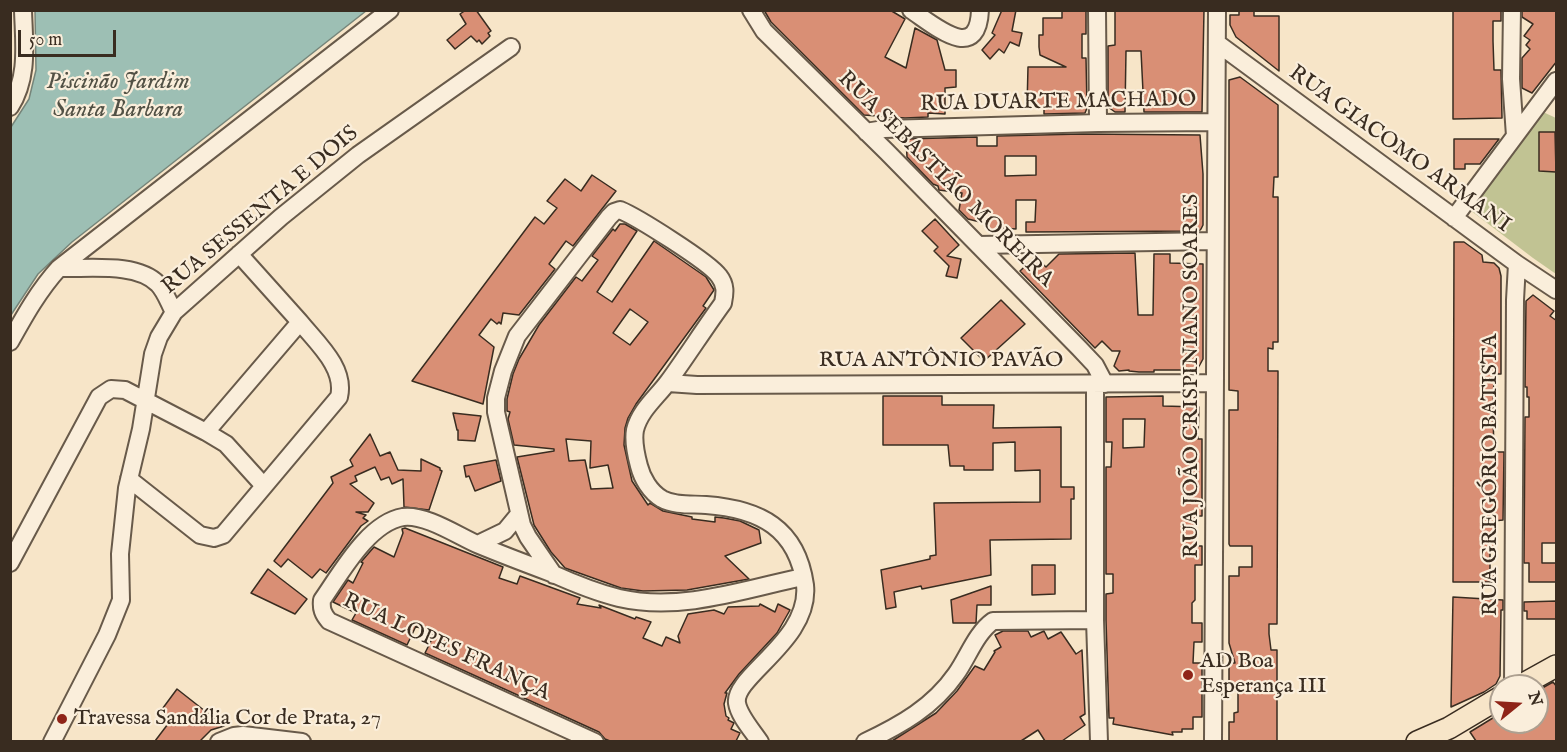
<!DOCTYPE html>
<html>
<head>
<meta charset="utf-8">
<style>
	body { margin:0 }
	#map { position:relative; width:1567px; height:752px; overflow:hidden; background:#f7e5c8; font-family:"IM FELL English",serif }
	canvas { display:block }
	.frame { position:absolute; inset:0; border:12px solid #392c20; pointer-events:none }
	.north { position:absolute; left:1489px; top:674px; width:60px; height:60px; box-sizing:border-box; background:#faeedb; border:2px solid #ada090; border-radius:50%; rotate:72deg; font-size:16px; font-weight:700; line-height:24px; text-align:center; color:#392c20 }
	.north::after { content:''; display:block; margin:auto; width:21px; height:27px; background:#8f2418; clip-path:polygon(50% 0,100% 100%,50% 72%,0 100%) }
	.scale { position:absolute; left:18px; top:30px; width:98px; height:27px; box-sizing:border-box; border:3px solid #392c20; border-top:0; padding-left:8px; font-size:18px; line-height:21px; white-space:nowrap; color:#392c20; -webkit-text-stroke:4px #faeedb; paint-order:stroke }
</style>
</head>
<body>
<div id="map">
<canvas width="1567" height="752"></canvas>
<div class="frame"></div>
<div class="north">N</div>
<div class="scale">50 m</div>
</div>
<script>
const c = document.querySelector('canvas').getContext('2d');
c.lineJoin = 'round';
function paint(path, color) { c.fillStyle = color; c.fill(path, 'evenodd'); }
function strokePath(path, color, width, dash) { c.strokeStyle = color; c.lineWidth = width; c.lineCap = dash ? 'butt' : 'round'; c.setLineDash(dash || []); c.stroke(path); }
function write(font, color, halo, rows, align = 'center') {
  c.font = font + ' "IM FELL English",serif'; c.lineWidth = 4.5; c.setLineDash([]); c.textBaseline = 'middle'; c.strokeStyle = halo; c.fillStyle = color; for (const [text, x, y, turn = 0] of rows) {
    c.save(); c.translate(x, y); c.rotate((+turn || 0) * Math.PI / 180); c.textAlign = isNaN(turn) ? turn : align; if (halo) c.strokeText(text, 0, 0); c.fillText(text, 0, 0); c.restore();
  }
}
const green = new Path2D(`
	M1543 112 1556 118V274L1533 258 1470 210Z`);
const water = new Path2D(`
	M35 11V10L366 11 72 242 38 274 11 315V127L29 99 36 70Z`);
const building = new Path2D(`
	M466 10H476L491 31 488 33 490 36 482 44 479 40 477 42 471 36 455 49 447 40 466 24 460 14Z
	M764 10H890L905 19 885 57 906 68 915 28 937 40 945 70H956V87L945 88V114L928 113V117L905 118 864 115 771 22Z
	M1002 10H1016L1012 31 1022 33 1019 46 1010 42 1004 53 999 49 990 59 982 50 995 35 992 33Z
	M1062 10H1086V34H1082V58H1086L1087 108 1085 113 1044 114V107H1027L1028 67H1066L1040 55 1039 47V35H1043V18H1062Z
	M1115 10H1204L1202 112H1144L1141 51H1126L1125 112H1115L1108 107V46L1115 45Z
	M1239 10H1254V16H1279V71L1236 37 1230 25V15H1239Z
	M1453 10H1501V21H1493V41L1494 70H1501L1502 118 1453 119Z
	M1522 10H1557V61L1532 93 1522 88V58L1530 49 1526 45 1530 40 1524 36 1533 24 1522 17Z
	M1240 77 1278 105V177H1274L1273 197H1278V342H1273V349L1268 348V371H1278L1277 624H1269V634L1271 650H1277V741H1229V722H1234V713L1238 712V691H1234V683H1229V663H1235L1229 643V576H1239V567H1252V546H1230L1229 544V410H1238V391L1229 390V80Z
	M1539 132H1555L1556 172 1539 171Z
	M1082 134 1200 135 1203 174V225L1201 229 1199 231 1026 232V222H1035L1036 200H1016V229L1002 228 1001 232 987 230 988 224 968 219 959 210 962 193 939 190 938 186 933 184 907 157 906 139 977 137V146H997V136ZM1005 156H1036V175L1005 176Z
	M1454 139H1499L1480 164H1465V169H1454Z
	M592 175 616 191 573 246 566 241 549 264 555 269 519 315 503 313 501 324 499 322 497 324 491 319 479 335 494 347 483 404 412 381 535 217 544 224 557 208 547 201 565 179 581 191Z
	M935 219 959 245 947 256 961 259 957 278 946 276 949 266 934 251 938 247 922 231Z
	M620 224H625L637 231 597 292 612 302 654 241 706 277 714 290 703 306 706 308 636 404 628 418 625 428 624 445 632 481 648 505 650 503 663 511 692 517V519L715 522V517L724 518 740 521 759 530 761 543 725 556 749 579 687 590 643 591 621 588 565 568 551 552 534 525 517 457 554 451V449L514 445 508 419 510 412 507 411V399L513 374 519 359 539 325 576 277 582 281 598 260 592 256 613 229 615 231ZM630 309 648 322 630 345 613 333ZM566 439 591 441 590 468 608 465 613 488 591 489 585 460 569 461Z
	M1454 242H1464L1482 255 1483 262 1494 263 1499 268 1501 276V374H1494L1493 414 1494 452H1504L1503 520 1494 521V547H1490V572H1494V582H1453Z
	M1135 253 1138 315H1153L1154 254H1170V263L1203 264V359L1197 370 1182 372 1181 370H1154V372H1139L1129 371V370L1119 371 1114 366 1120 351H1112L1102 341 1095 348 1020 271 1035 257 1046 267 1059 254Z
	M1533 295 1554 311 1550 316 1557 321 1556 543H1542V563H1557V582H1529V563H1524L1525 417H1529V397H1527V387H1525L1526 301Z
	M1001 300 1025 324 984 361 961 338Z
	M883 396H942V405H994L993 428 1061 427V487H1074V499H1071V539L990 540 991 575 922 589 921 586 894 592 896 607 886 609 881 570 930 559V556L936 555 934 503 1040 502V470L1015 471V442L993 443V470H964V466H950L948 445H883Z
	M1163 396V406L1199 407 1198 439H1202V516H1195V546H1202V565H1195V600L1192 603V623H1202V642H1194L1193 663H1202V717H1193V729H1182V732H1172L1173 735 1113 724 1114 718H1109L1106 620V594L1113 593V574H1106V467H1111L1112 442H1106V397ZM1123 419H1145L1144 447 1123 448Z
	M453 413 481 416 475 441 458 440V430H457Z
	M370 434 380 456 390 452 398 470 421 471V459L440 468V470L442 471 429 510 404 507 403 479 392 484 389 477 381 480 375 467 355 476 357 481 350 484 374 503 368 512H356L366 515 363 518 368 521 361 526 326 573 320 569 312 578 288 559 281 567 274 561 333 483 331 477 353 466 350 460Z
	M496 460 501 481 475 491 469 476 466 477 464 466Z
	M405 528 503 567 499 578 517 584 520 576 580 598 577 604 601 608 599 605 635 619 636 617 651 622 643 638 662 646 666 637 680 643 678 636 688 614 714 610 724 614 728 607 759 606 760 604 775 612 778 604 790 610 777 633 739 674 725 693H727L724 704 726 716 729 718 728 720 734 723 731 729 740 733 736 741H610L605 739 599 732 425 653 434 635 416 626 407 645 352 620 356 613 333 602 348 580 353 583 363 563 361 562 374 547 394 557 403 533 402 529Z
	M1032 565H1055V594L1032 595Z
	M268 569 307 599 295 614 251 593Z
	M991 586V605H977L976 623H953L951 600Z
	M1453 597 1503 600V610H1501L1500 676 1496 684 1484 692 1451 707Z
	M1557 601V619H1527V611H1524V602Z
	M1003 631H1028L1031 637 1044 631 1048 639 1061 632 1076 654 1082 650 1085 714 1080 717 1085 725 1062 741H1045L1038 730 1021 741H892L936 713 957 691 975 666 984 670 995 652 994 651 1001 647 995 635Z
	M1553 682 1557 687V741H1476L1470 732 1501 713V722H1537V691Z
	M177 689 224 726 211 730 200 741H155L171 720 160 712Z`);
const minor = new Path2D(`
	M751 10 764 31 887 152 1079 348 1095 365 1105 384
	M911 10C935 26 978 64 980 10
	M1097 10 1098 123
	M1512 10 1511 79 1515 136
	M1217 43 1517 264 1556 290
	M10 107C29 77 24 44 23 10
	M866 132 884 129 1098 123 1216 122
	M1454 218 1556 81
	M978 245 1215 241
	M59 268C88 269 137 262 158 284 165 291 169 303 174 312
	M10 342C25 315 39 290 59 268L390 10
	M668 383 697 385 1215 383
	M1095 384V620L1099 742
	M206 432 300 322 239 254
	M129 479 200 535 214 538 223 535 339 397C346 368 317 343 300 322
	M478 544 505 531 519 514
	M10 563 99 397 111 389 125 390 206 432 226 444 264 486
	M554 575 528 537 522 525 496 412V398L503 371 517 336 609 217 614 212 620 210C637 217 709 262 719 276 726 285 725 293 723 303 704 329 687 356 668 382 657 397 640 410 635 430 633 441 636 455 639 466 642 478 650 492 662 499 675 506 692 504 706 505 760 509 797 528 805 585 811 640 733 676 737 703 739 716 752 730 760 742
	M1513 686 1515 300 1517 264
	M52 742 107 635 121 600 120 554 127 488 141 429 153 354 159 337 174 312 281 217 358 155 511 47
	M219 742 234 736 243 735 302 742
	M595 742 329 621C323 614 321 609 322 600 341 573 368 523 403 517 426 514 458 536 479 545 503 555 527 564 551 573 573 583 595 592 619 598 680 612 743 590 802 577
	M865 742C901 725 933 707 956 674 968 657 976 633 993 621L1095 620
	M1213 742 1217 10`);
const major = new Path2D(`
	M1520 686 1556 666
	M1417 742 1449 728 1501 697`);
const markers = [
	[1188,675,6,"#8f2418"],
	[62,719,6,"#8f2418"]
];
const streetNames = [
	["RUA DUARTE MACHADO",1058,103,-1],
	["RUA GIACOMO ARMANI",1399,150,36],
	["RUA SEBASTIÃO MOREIRA",945,180,45],
	["RUA SESSENTA E DOIS",261,211,-40],
	["RUA ANTÔNIO PAVÃO",941,361],
	["RUA JOÃO CRISPINIANO SOARES",1192,376,-90],
	["RUA GREGÓRIO BATISTA",1491,475,-90],
	["RUA LOPES FRANÇA",446,648,25]
];
const poiNames = [
	["AD Boa",1200,662],
	["Esperança III",1200,687],
	["Travessa Sandália Cor de Prata, 27",74,719]
];
const waterNames = [
	["Piscinão Jardim",118,83],
	["Santa Barbara",118,111]
];
paint(green, '#c1c393');
paint(water, '#9dbfb4');
strokePath(water, '#758479', 1.5);
paint(building, '#d98f75');
strokePath(building, '#392c20', 1.5);
strokePath(minor, '#685a4a', 20);
strokePath(major, '#392c20', 24);
strokePath(minor, '#faeedb', 16);
strokePath(major, '#f7e5c8', 21);
for (const [x, y, r, color] of markers) { const dot = new Path2D(); dot.arc(x, y, r, 0, 2 * Math.PI); c.fillStyle = color; c.fill(dot); strokePath(dot, '#faeedb', 2); }
write('22px', '#392c20', '#faeedb', streetNames);
write('22px', '#392c20', '#faeedb', poiNames, 'left');
write('italic 24px', '#525145', '#faeedb', waterNames);
</script>
</body>
</html>
